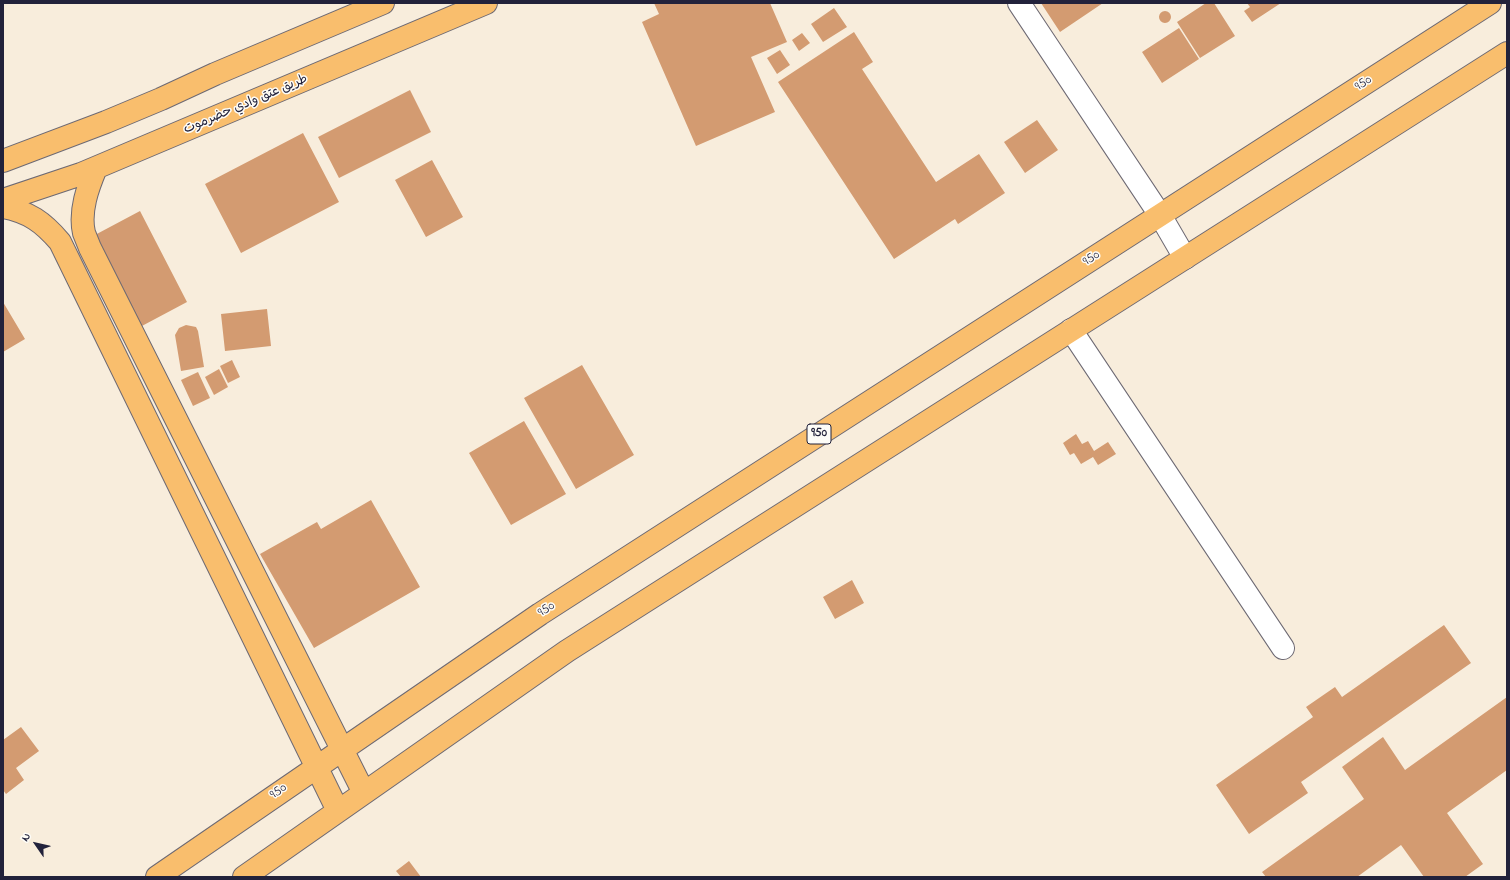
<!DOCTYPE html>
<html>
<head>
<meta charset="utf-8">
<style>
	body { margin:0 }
	#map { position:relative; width:1510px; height:880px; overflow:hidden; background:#f8eddc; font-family:"Indie Flower",sans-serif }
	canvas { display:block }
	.frame { position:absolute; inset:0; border:4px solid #22223b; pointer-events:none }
	.north { position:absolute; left:16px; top:824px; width:40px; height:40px; -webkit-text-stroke:3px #fdfcf7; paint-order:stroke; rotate:304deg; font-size:11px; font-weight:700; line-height:16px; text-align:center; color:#22223b }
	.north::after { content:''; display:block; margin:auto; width:14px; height:18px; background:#22223b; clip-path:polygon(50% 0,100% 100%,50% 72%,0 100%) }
</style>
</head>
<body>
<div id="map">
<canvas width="1510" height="880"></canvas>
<div class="frame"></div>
<div class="north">N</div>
</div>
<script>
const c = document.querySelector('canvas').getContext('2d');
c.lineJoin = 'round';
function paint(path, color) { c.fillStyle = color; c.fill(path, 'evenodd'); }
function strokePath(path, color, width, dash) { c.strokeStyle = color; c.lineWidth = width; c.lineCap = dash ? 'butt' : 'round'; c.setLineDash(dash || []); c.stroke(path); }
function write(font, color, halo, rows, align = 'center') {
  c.font = font + ' "Indie Flower","Playpen Sans Arabic",sans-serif'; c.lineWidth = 3; c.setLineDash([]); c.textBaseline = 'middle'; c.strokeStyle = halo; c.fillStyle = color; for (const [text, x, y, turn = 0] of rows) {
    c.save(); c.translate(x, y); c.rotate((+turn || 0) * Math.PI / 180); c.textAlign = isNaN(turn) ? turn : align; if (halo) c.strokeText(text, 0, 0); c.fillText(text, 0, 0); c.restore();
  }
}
const building = new Path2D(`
	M654 3H770L787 42 751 57 775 112 696 146 642 22 659 14Z
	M1041 3H1103L1060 32Z
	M1206 3H1214L1235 36 1200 58 1177 22Z
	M1247 3H1281L1252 22 1244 11 1250 7Z
	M834 8 847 27 823 42 811 24Z
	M1159 17a6 6 0 1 1 12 0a6 6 0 1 1-12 0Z
	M1179 28 1199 59 1162 83 1142 52Z
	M854 32 873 62 862 69 936 182 979 154 1005 193 958 224 955 219 894 259 778 82Z
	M802 33 810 43 799 51 792 40Z
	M780 50 790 65 777 74 767 58Z
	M410 90 431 132 339 178 318 137Z
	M1037 120 1058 150 1025 173 1004 142Z
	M303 133 339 202 241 253 205 184Z
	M432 160 463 217 426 237 395 180Z
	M140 211 187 302 140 327 93 236Z
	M3 302 25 339 3 352Z
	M267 309 271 346 225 351 221 314Z
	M186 325 196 327 198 331 204 367 181 371 175 335 179 328Z
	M232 360 240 377 228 383 220 366Z
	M582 365 634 455 576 489 524 398Z
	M219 369 228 387 214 395 205 377Z
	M198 372 210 398 193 406 181 380Z
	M524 421 566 494 511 525 469 453Z
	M1076 434 1082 444 1088 441 1094 451 1108 442 1116 454 1098 465 1093 457 1081 464 1074 453 1070 455 1063 443Z
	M371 500 420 587 314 648 260 554 317 522 321 529Z
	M852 580 864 603 835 619 823 597Z
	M1444 625 1471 663 1301 782 1308 793 1249 834 1216 785 1313 717 1306 707 1335 687 1342 697Z
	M1507 697V770L1447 813 1483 864 1465 877H1424L1401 845 1357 877H1266L1262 872 1364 799 1342 767 1383 737 1405 770Z
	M21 727 39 751 16 768 24 780 6 794 3 790V740Z
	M409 861 421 877H401L396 871Z`);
const street = new Path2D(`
	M1019 3 1160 215 1185 258
	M1071 330 1283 648`);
const primary = new Path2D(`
	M3 161 106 122 161 99 215 74 383 3
	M96 168C88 187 79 211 84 233 86 238 88 243 90 248L364 793
	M3 200 81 174 486 3
	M3 207C29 212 43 222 60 242L338 811
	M157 877 540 614 1490 3
	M244 877 567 651 1507 53`);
const shields = [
	[819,434,24]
];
const shieldNames = [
	["950",819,434]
];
const streetNames = [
	["950",1364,84,-33],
	["طريق عتق وادي حضرموت",246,105,-23],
	["950",1092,259,-33],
	["950",547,610,-33],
	["950",279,792,-35]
];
paint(building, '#d39b71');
strokePath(street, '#6d6973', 24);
strokePath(primary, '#6d6973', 24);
strokePath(street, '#fff', 22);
strokePath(primary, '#f9be6d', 22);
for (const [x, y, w] of shields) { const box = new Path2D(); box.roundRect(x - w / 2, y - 10, w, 20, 3); c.fillStyle = '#fdfcf7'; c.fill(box); strokePath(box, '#22223b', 1); }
write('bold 12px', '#22223b', null, shieldNames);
write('13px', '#22223b', '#fdfcf7', streetNames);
</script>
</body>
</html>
